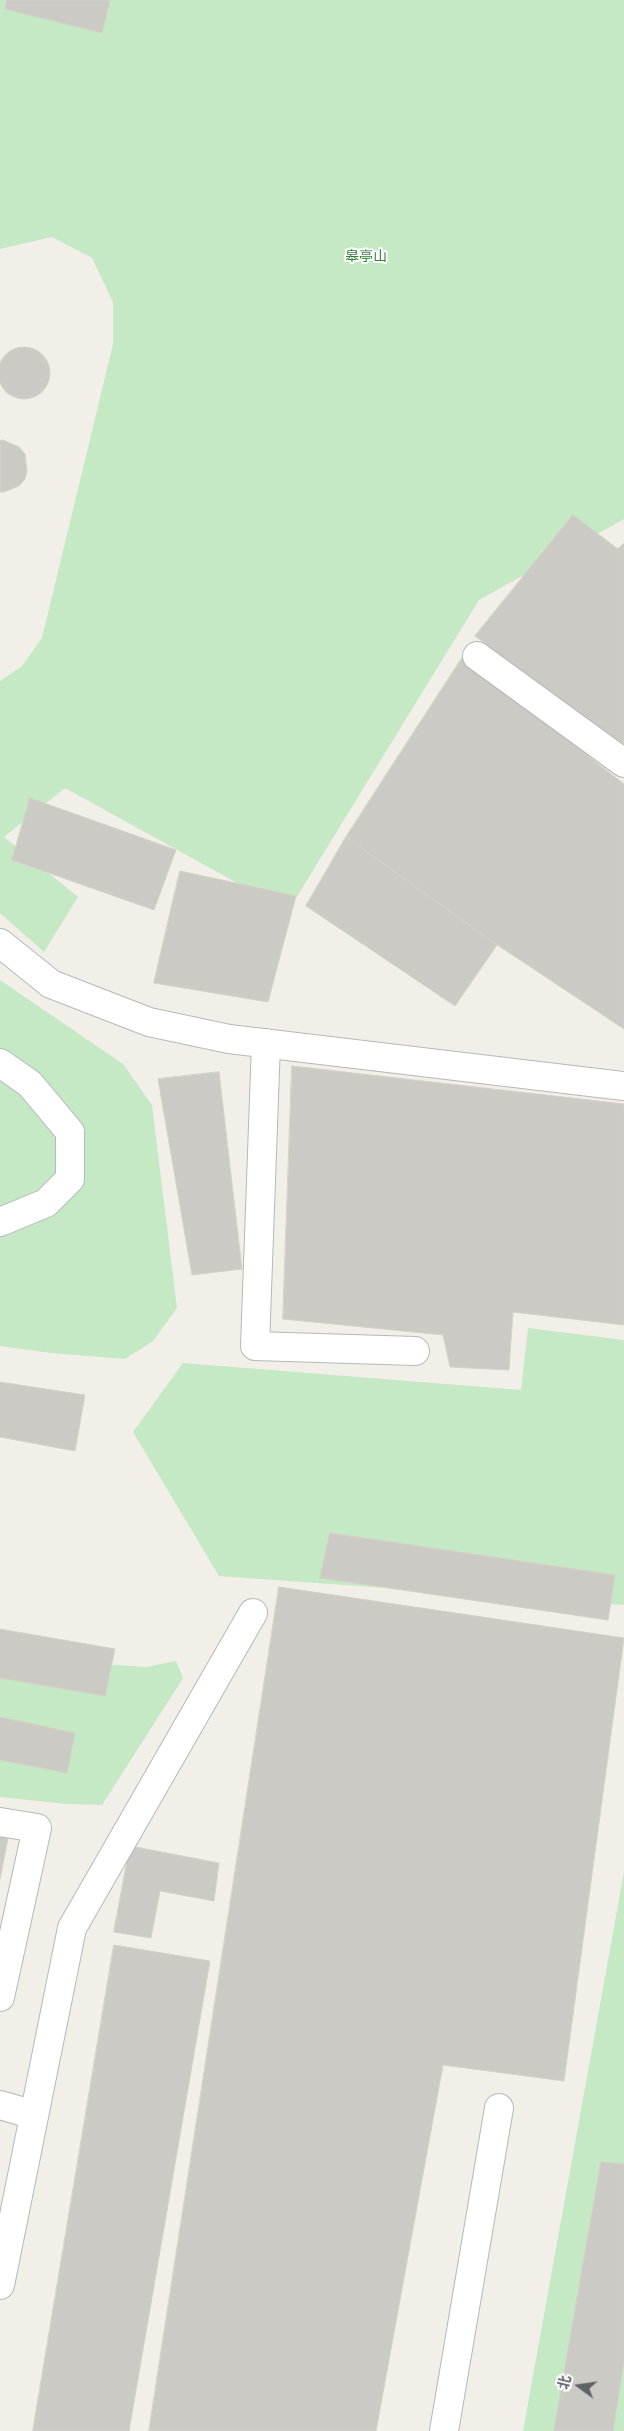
<!DOCTYPE html>
<html>
<head>
<meta charset="utf-8">
<style>
	body { margin:0 }
	#map { position:relative; width:624px; height:2431px; overflow:hidden; background:#f1efe8; font-family:"Titillium Web","Noto Sans SC",sans-serif }
	canvas { display:block }
	.north { position:absolute; left:554px; top:2361px; width:50px; height:50px; -webkit-text-stroke:4px #fff; paint-order:stroke; rotate:284deg; font-size:14px; font-weight:700; line-height:20px; text-align:center; color:#5f6368 }
	.north::after { content:''; display:block; margin:auto; width:18px; height:22px; background:#5f6368; clip-path:polygon(50% 0,100% 100%,50% 72%,0 100%) }
</style>
</head>
<body>
<div id="map">
<canvas width="624" height="2431"></canvas>
<div class="north">北</div>
</div>
<script>
const c = document.querySelector('canvas').getContext('2d');
c.lineJoin = 'round';
function paint(path, color) { c.fillStyle = color; c.fill(path, 'evenodd'); }
function strokePath(path, color, width, dash) { c.strokeStyle = color; c.lineWidth = width; c.lineCap = dash ? 'butt' : 'round'; c.setLineDash(dash || []); c.stroke(path); }
function write(font, color, halo, rows, align = 'center') {
  c.font = font + ' "Titillium Web","Noto Sans SC",sans-serif'; c.lineWidth = 4; c.setLineDash([]); c.textBaseline = 'middle'; c.strokeStyle = halo; c.fillStyle = color; for (const [text, x, y, turn = 0] of rows) {
    c.save(); c.translate(x, y); c.rotate((+turn || 0) * Math.PI / 180); c.textAlign = isNaN(turn) ? turn : align; if (halo) c.strokeText(text, 0, 0); c.fillText(text, 0, 0); c.restore();
  }
}
const green = new Path2D(`
	M0 0H624V519L479 600 288 911 65 788 4 837 78 897 44 952 0 913V681L22 666 42 638 113 344V302L92 258 52 237 0 249Z
	M0 980 123 1064 152 1105 177 1308 153 1341 125 1359 51 1353 0 1346Z
	M528 1328 624 1340V1605L219 1576 133 1432 183 1363 521 1390Z
	M0 1657 146 1667 176 1661 183 1678 102 1805 67 1804 0 1797Z
	M624 1872V2431H523Z`);
const building = new Path2D(`
	M7 0H110L102 33 5 9Z
	M-2 373a26 26 0 1 1 52 0a26 26 0 1 1-52 0Z
	M3 440 19 447 25 454 27 471 25 479 19 486 4 492H0V441Z
	M573 515 618 549 624 543V748L475 636Z
	M462 658 624 784V1029L496 944 346 837Z
	M30 798 176 850 154 910 12 860Z
	M346 837 497 945 455 1006 306 906Z
	M180 871 296 896 268 1002 154 983Z
	M292 1066 624 1104V1325L513 1312 509 1370 450 1367 443 1335 283 1319Z
	M219 1072 242 1269 192 1275 158 1079Z
	M0 1382 85 1395 75 1451 0 1437Z
	M330 1533 615 1575 608 1620 320 1578Z
	M279 1587 624 1638 564 2081 443 2065 376 2431H149Z
	M0 1629 115 1649 105 1696 0 1678Z
	M0 1717 75 1733 67 1773 0 1760Z
	M0 1826 10 1828 0 1879Z
	M130 1846 219 1863 214 1901 160 1891 151 1938 114 1932Z
	M114 1945 210 1961 129 2431H33Z
	M601 2162 624 2164V2362L613 2431H554Z`);
const minor = new Path2D(`
	M477 656 624 763
	M0 943 51 984 149 1022 229 1039 624 1086
	M266 1043 255 1346 415 1351
	M0 1063 30 1084 70 1132V1179L46 1203 0 1222
	M0 1822 37 1828 0 1997
	M0 2105 34 2115
	M0 2285 72 1928 253 1613
	M444 2431 499 2108`);
const parkNames = [
	["皋亭山",366,258]
];
paint(green, '#c5e8c5');
paint(building, '#cccac5');
strokePath(building, '#d6d1c6', 1);
strokePath(minor, '#b5b8bc', 30);
strokePath(minor, '#fff', 28);
write('14px', '#348238', '#fff', parkNames);
</script>
</body>
</html>
